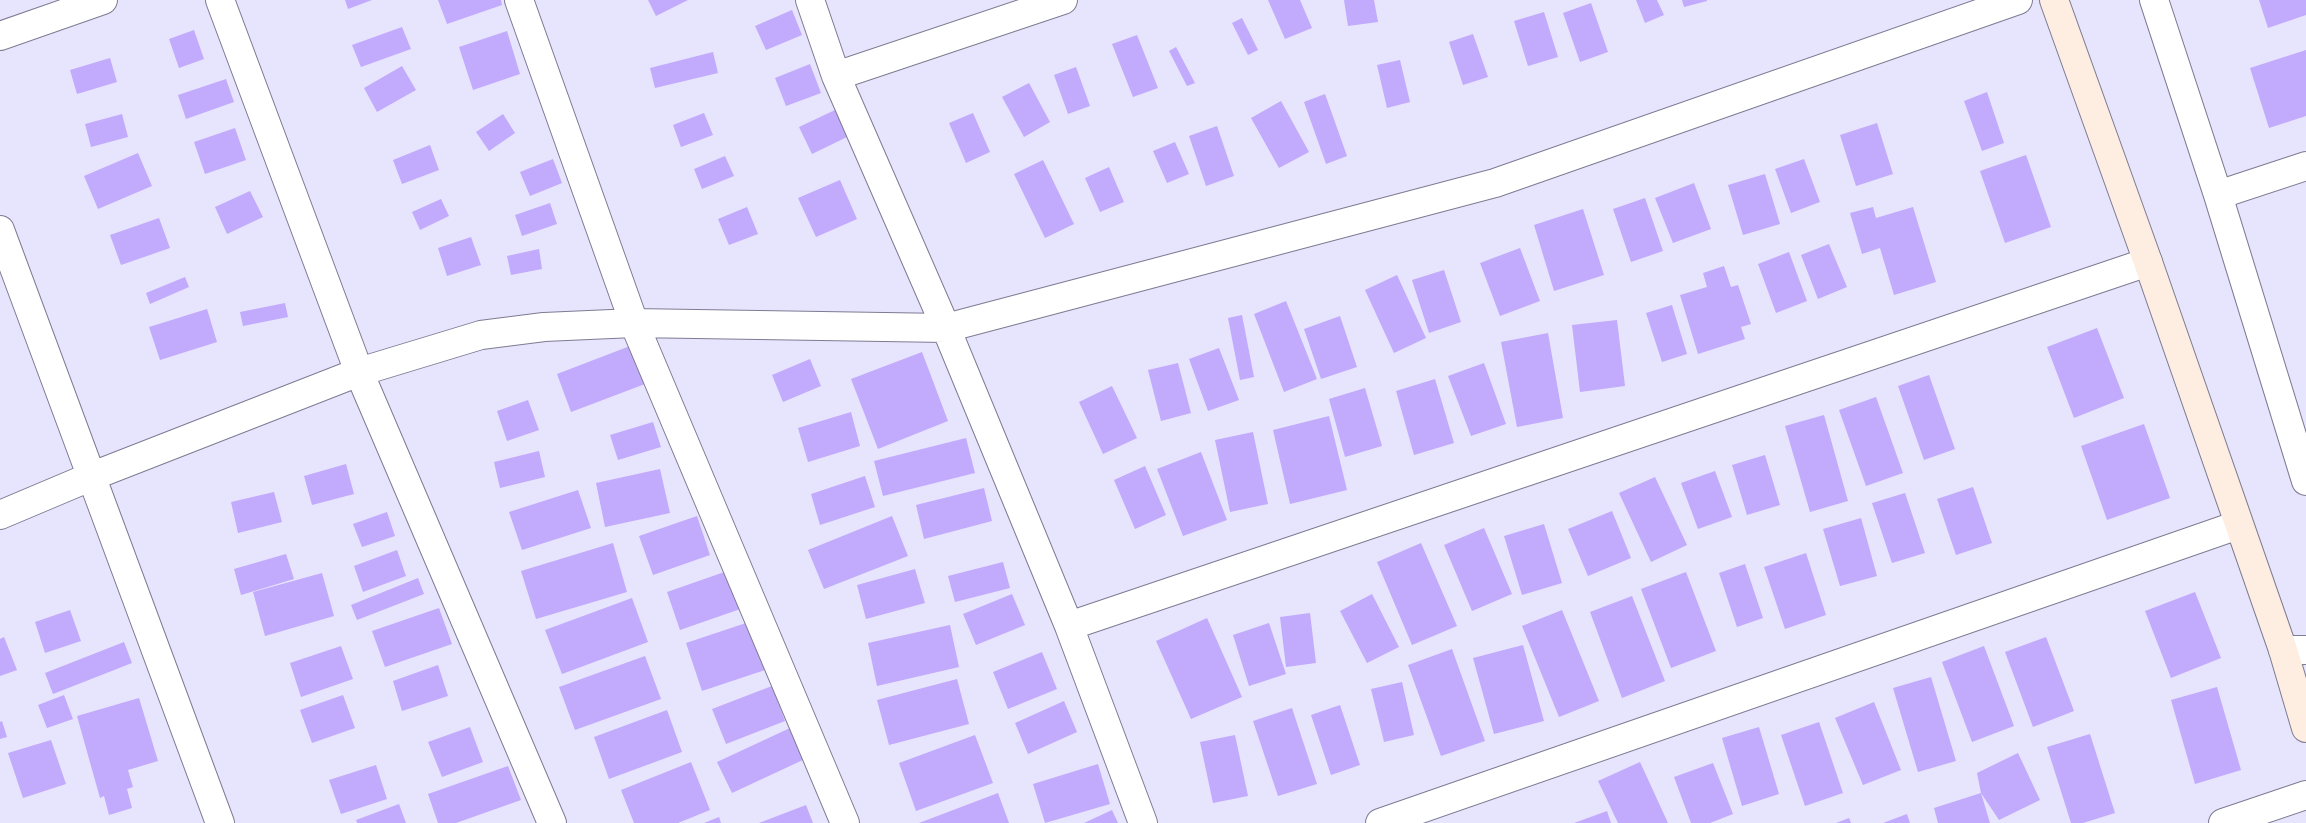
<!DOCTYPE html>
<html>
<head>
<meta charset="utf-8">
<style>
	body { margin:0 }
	canvas { display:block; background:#e7e4fe }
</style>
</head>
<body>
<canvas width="2306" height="823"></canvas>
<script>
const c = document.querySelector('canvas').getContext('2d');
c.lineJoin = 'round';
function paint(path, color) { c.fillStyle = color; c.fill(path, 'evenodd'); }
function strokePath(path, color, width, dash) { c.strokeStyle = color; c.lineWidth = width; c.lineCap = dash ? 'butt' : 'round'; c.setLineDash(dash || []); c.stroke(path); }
const building = new Path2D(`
	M345 0H372L348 9Z
	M438 0H501L502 5 447 24Z
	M648 0H688L656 16Z
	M1268 0H1300L1312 28 1285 39Z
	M1344 0H1374L1378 22 1348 26Z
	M1636 0H1657L1664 15 1645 23Z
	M1682 0H1707V1L1684 7Z
	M2259 0H2306V15L2268 28Z
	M1591 3 1608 52 1580 62 1563 13Z
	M792 10 802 35 766 50 755 26Z
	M1544 12 1558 57 1528 66 1514 21Z
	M1242 18 1258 50 1248 55 1232 23Z
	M402 27 411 49 361 67 352 45Z
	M194 30 204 59 179 68 169 39Z
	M507 31 520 74 473 90 459 47Z
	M1473 34 1488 77 1463 85 1449 42Z
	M1137 35 1158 88 1133 97 1112 44Z
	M1176 47 1195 83 1187 86 1169 51Z
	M2306 50V116L2269 128 2250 68Z
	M713 52 718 73 655 88 650 68Z
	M110 58 117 82 77 94 70 70Z
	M1400 60 1410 102 1387 108 1377 65Z
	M810 64 821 93 786 106 775 78Z
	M402 66 416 90 377 112 364 88Z
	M1076 67 1090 106 1068 114 1054 75Z
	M226 79 234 102 186 119 178 95Z
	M1029 83 1050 122 1024 137 1002 97Z
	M1987 92 2004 143 1982 151 1964 101Z
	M1325 94 1347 156 1326 164 1304 102Z
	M1281 101 1309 152 1279 168 1251 118Z
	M835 110 847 137 812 154 799 127Z
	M704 113 713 135 681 147 673 125Z
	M973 113 990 152 966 163 949 123Z
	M122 114 128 137 91 147 85 124Z
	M503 114 515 133 489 151 476 132Z
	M1877 123 1893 174 1856 186 1840 135Z
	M1217 126 1234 176 1206 186 1189 136Z
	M235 128 246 160 205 174 194 142Z
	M1175 142 1189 174 1167 183 1153 151Z
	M430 145 439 170 402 184 393 160Z
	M138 153 152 186 98 209 84 176Z
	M2026 155 2051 227 2005 243 1980 171Z
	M725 156 734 176 702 189 694 169Z
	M553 159 562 183 530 196 520 172Z
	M1804 159 1820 202 1791 213 1775 169Z
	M1043 160 1074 224 1045 238 1014 174Z
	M1109 167 1124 202 1100 212 1085 178Z
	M1765 174 1780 224 1743 235 1728 185Z
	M840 180 857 219 816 237 798 198Z
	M1694 183 1711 229 1673 243 1655 198Z
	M250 191 263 217 227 234 215 207Z
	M1645 198 1663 251 1631 262 1613 209Z
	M441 199 449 216 420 230 412 212Z
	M550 203 557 224 522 236 515 215Z
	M747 207 758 234 729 245 718 219Z
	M1873 207 1876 218 1913 207 1936 282 1894 295 1880 248 1862 254 1850 213Z
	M1583 209 1604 275 1554 291 1534 225Z
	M159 218 170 248 121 265 110 235Z
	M471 237 481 265 447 276 438 248Z
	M1829 244 1847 287 1818 299 1801 255Z
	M1520 248 1540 301 1500 316 1480 263Z
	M539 249 542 269 511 275 507 256Z
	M1789 252 1807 301 1776 313 1758 264Z
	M1724 266 1731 287 1738 285 1751 324 1741 327 1745 339 1698 354 1680 295 1707 287 1703 273Z
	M1444 270 1461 322 1429 333 1412 280Z
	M1397 275 1426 338 1394 353 1365 290Z
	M185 277 189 287 150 304 146 293Z
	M1286 301 1317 379 1284 392 1254 314Z
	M285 303 288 317 243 326 240 312Z
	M1672 305 1687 354 1662 362 1646 313Z
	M207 309 217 342 160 360 149 327Z
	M1242 315 1254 377 1240 380 1228 318Z
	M1340 316 1357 367 1321 379 1304 329Z
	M1617 320 1625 386 1580 392 1572 325Z
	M2097 328 2124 398 2074 418 2047 347Z
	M1548 333 1563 418 1517 427 1501 342Z
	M630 346 645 384 571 412 557 374Z
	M1219 348 1239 400 1208 411 1189 359Z
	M922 352 948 421 878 449 851 379Z
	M810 359 821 386 783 402 772 375Z
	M1178 363 1191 413 1161 421 1148 370Z
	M1484 363 1506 424 1471 436 1448 376Z
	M1929 375 1955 449 1924 460 1898 386Z
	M1435 379 1454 443 1414 455 1396 391Z
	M1112 386 1137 438 1103 454 1079 402Z
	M1365 388 1382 446 1345 457 1329 399Z
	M1876 397 1903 473 1866 486 1839 410Z
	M528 400 539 430 507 441 497 411Z
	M851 412 860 446 808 462 798 428Z
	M1824 415 1848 501 1810 512 1785 426Z
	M1329 416 1347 490 1290 504 1273 430Z
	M653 422 661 447 618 460 610 435Z
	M2144 424 2170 498 2107 520 2081 446Z
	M1253 432 1268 504 1230 512 1215 440Z
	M966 438 975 473 883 496 874 461Z
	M539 451 545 477 500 488 494 462Z
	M1201 452 1227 520 1183 536 1157 469Z
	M1765 455 1780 505 1747 515 1732 465Z
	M346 464 354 494 312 505 304 476Z
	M1145 466 1166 515 1135 529 1114 480Z
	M660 469 670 513 605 527 596 483Z
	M1715 471 1732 517 1698 529 1681 483Z
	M865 476 875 507 820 525 811 494Z
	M1655 477 1687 545 1651 562 1619 493Z
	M1973 487 1992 543 1956 555 1937 499Z
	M984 488 992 521 924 539 916 505Z
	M578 490 591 528 522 550 509 512Z
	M274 492 282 522 238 533 231 502Z
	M1905 493 1925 553 1892 563 1872 503Z
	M1612 511 1631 558 1588 576 1568 529Z
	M387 512 395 536 362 547 353 524Z
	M697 516 710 555 653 575 639 536Z
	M892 516 908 556 824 589 808 550Z
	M1861 518 1877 576 1840 586 1823 529Z
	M1544 524 1562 583 1522 595 1504 536Z
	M1484 528 1512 594 1472 611 1444 545Z
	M613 543 627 592 536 619 521 571Z
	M1421 543 1457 626 1412 645 1377 562Z
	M397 550 406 576 363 592 354 566Z
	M1806 553 1826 615 1785 629 1764 567Z
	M286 554 294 579 241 595 234 569Z
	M1003 562 1010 588 955 602 948 576Z
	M1745 564 1763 618 1737 627 1719 573Z
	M733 569 746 607 680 630 667 592Z
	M915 569 925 603 866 619 857 585Z
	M1686 572 1716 651 1671 668 1641 589Z
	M322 573 334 616 265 636 253 592Z
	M418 578 424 594 357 620 351 605Z
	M2195 592 2221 658 2171 678 2145 611Z
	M1012 594 1025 625 976 645 963 614Z
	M1372 594 1399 647 1367 663 1340 611Z
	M1632 596 1665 681 1622 698 1590 612Z
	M632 598 648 642 562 674 545 630Z
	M439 608 452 644 385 667 372 631Z
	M70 610 81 641 45 653 35 622Z
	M1562 610 1599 701 1559 717 1522 626Z
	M1310 613 1316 663 1286 667 1280 617Z
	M1207 618 1242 697 1191 719 1156 641Z
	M752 621 768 669 702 691 686 643Z
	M1269 623 1286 674 1249 686 1233 635Z
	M950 625 959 667 877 686 868 643Z
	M4 637 17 670 0 676V639Z
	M2046 637 2074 711 2033 727 2005 652Z
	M124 642 132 663 53 694 45 673Z
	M1523 645 1544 721 1494 734 1473 658Z
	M341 646 353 679 301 697 290 663Z
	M1984 646 2014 726 1972 742 1942 662Z
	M1452 649 1485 741 1441 756 1408 665Z
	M1042 652 1057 689 1008 709 993 672Z
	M645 656 661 699 575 730 559 687Z
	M438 665 448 696 402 711 393 681Z
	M1931 677 1956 761 1918 772 1893 688Z
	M957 679 969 724 889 745 877 700Z
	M1402 682 1414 735 1384 742 1371 689Z
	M772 686 785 721 726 744 712 709Z
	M2217 687 2241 770 2195 784 2171 700Z
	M64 695 73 719 47 728 38 705Z
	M343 695 355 728 312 743 300 710Z
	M139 698 158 761 128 770 133 787 127 789 132 808 109 815 104 796 100 798 77 716Z
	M1064 701 1077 732 1028 754 1015 723Z
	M1874 702 1901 770 1863 785 1835 718Z
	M1340 705 1360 765 1331 775 1311 715Z
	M1292 708 1317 784 1278 796 1253 721Z
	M667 710 682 752 609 779 594 737Z
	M2 721 7 737 0 739V722Z
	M1819 722 1843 793 1805 806 1781 735Z
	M470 727 483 762 442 777 428 742Z
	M1759 727 1779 794 1742 806 1722 738Z
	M790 728 805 759 732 793 717 762Z
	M2090 734 2115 813 2083 823H2071L2047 747Z
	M975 735 993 783 916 811 899 763Z
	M1235 735 1248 796 1213 803 1200 742Z
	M51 740 66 784 23 798 8 753Z
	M2018 753 2040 800 1999 820 1981 793 1990 823H1938L1934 808 1981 793 1977 773Z
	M691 762 710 810 678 823H634L621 790Z
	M1640 762 1668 823H1618L1598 781Z
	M1713 763 1733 814 1710 823H1691L1674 777Z
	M1098 764 1110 804 1045 823 1033 784Z
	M376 765 387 799 341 814 329 780Z
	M508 766 521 800 456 823H438L428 794Z
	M998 793 1009 823H919Z
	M399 804 406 823H357L356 820Z
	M806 805 813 823H759Z
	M1112 810 1118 823H1084Z
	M1607 811 1611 823H1574Z
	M1907 814 1910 823H1883Z
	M719 817 721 823H704Z
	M1849 818 1851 823H1836Z`);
const street = new Path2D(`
	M220 0 359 372 552 823
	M519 0 634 323 845 823
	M810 0 836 76 946 328 1069 626 1143 823
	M2154 0 2218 195 2306 481
	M0 36 103 0
	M836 76 1063 0
	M2218 195 2306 166
	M0 230 220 823
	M0 515 90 477 359 372 481 335 544 327 634 323 946 328 1495 183 2018 0
	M1069 626 2148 262
	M2283 650H2306
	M1380 823 2238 525
	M2223 823 2306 795`);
const secondary = new Path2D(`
	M2054 0 2148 262 2283 650 2306 728`);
paint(building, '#c2aafc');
strokePath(street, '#7e7b92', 30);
strokePath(secondary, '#7e7b92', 30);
strokePath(street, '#fff', 28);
strokePath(secondary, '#fdeee1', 28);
</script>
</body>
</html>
